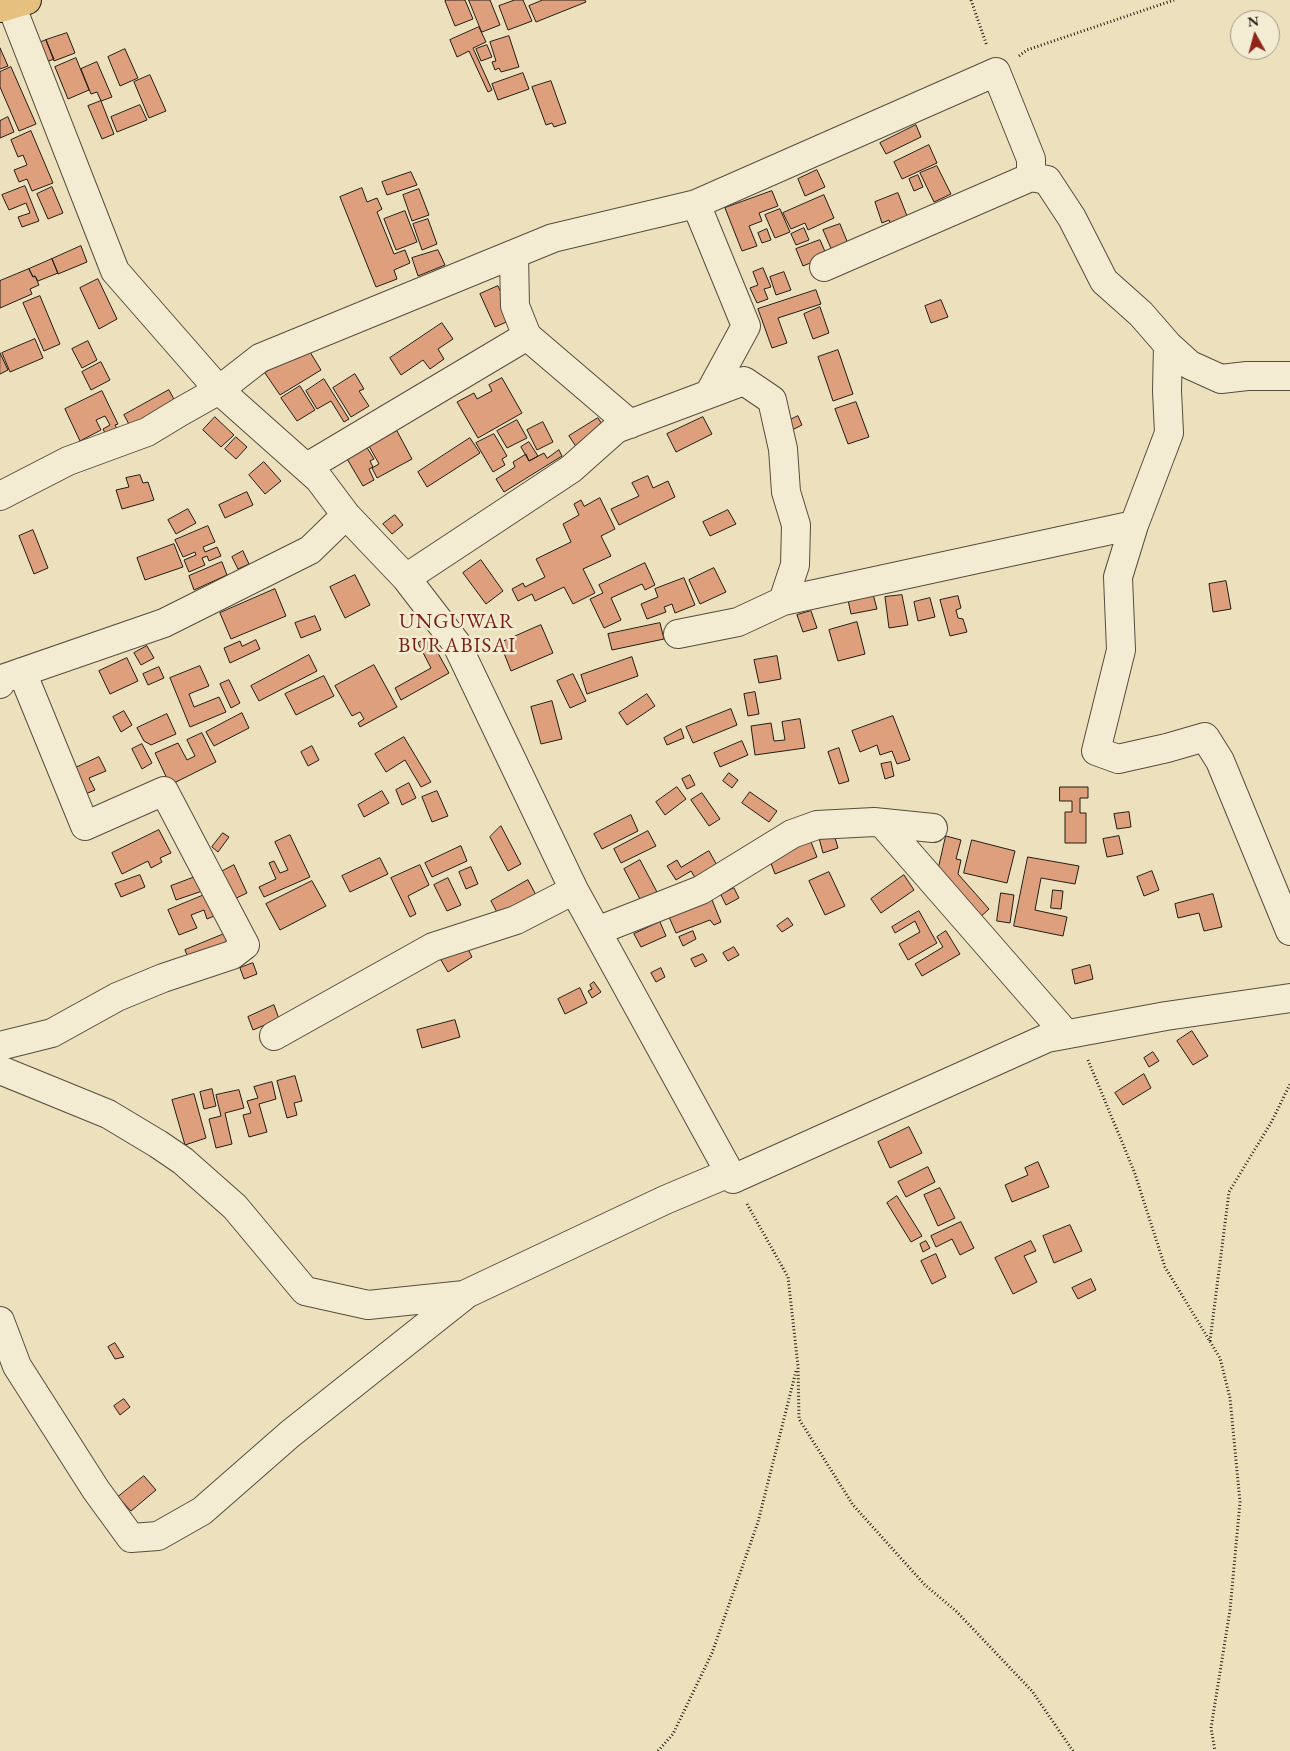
<!DOCTYPE html>
<html>
<head>
<meta charset="utf-8">
<style>
	body { margin:0 }
	#map { position:relative; width:1290px; height:1751px; overflow:hidden; background:#ece1bc; font-family:"EB Garamond",serif }
	canvas { display:block }
	.north { position:absolute; left:1230px; top:10px; width:50px; height:50px; box-sizing:border-box; background:#f3ecd3; border:1px solid #a09987; border-radius:50%; rotate:353deg; font-size:14px; font-weight:700; line-height:20px; text-align:center; color:#241c14 }
	.north::after { content:''; display:block; margin:auto; width:18px; height:22px; background:#8f2418; clip-path:polygon(50% 0,100% 100%,50% 72%,0 100%) }
</style>
</head>
<body>
<div id="map">
<canvas width="1290" height="1751"></canvas>
<div class="north">N</div>
</div>
<script>
const c = document.querySelector('canvas').getContext('2d');
c.lineJoin = 'round';
function paint(path, color) { c.fillStyle = color; c.fill(path, 'evenodd'); }
function strokePath(path, color, width, dash) { c.strokeStyle = color; c.lineWidth = width; c.lineCap = dash ? 'butt' : 'round'; c.setLineDash(dash || []); c.stroke(path); }
function write(font, color, halo, rows, align = 'center') {
  c.font = font + ' "EB Garamond",serif'; c.lineWidth = 5; c.setLineDash([]); c.textBaseline = 'middle'; c.strokeStyle = halo; c.fillStyle = color; for (const [text, x, y, turn = 0] of rows) {
    c.save(); c.translate(x, y); c.rotate((+turn || 0) * Math.PI / 180); c.textAlign = isNaN(turn) ? turn : align; if (halo) c.strokeText(text, 0, 0); c.fillText(text, 0, 0); c.restore();
  }
}
const building = new Path2D(`
	M447 0H465L473 19 455 26 445 1Z
	M469 0H490L500 25 482 32Z
	M515 0H523L532 21 508 30 499 6Z
	M543 0H585L586 2 536 22 529 6Z
	M479 27 486 42 473 48 492 90 488 92 469 51 457 57 450 40Z
	M67 33 75 53 54 61 46 40Z
	M509 36 519 67 501 72 499 68 495 70 492 62 496 61 490 42Z
	M46 40 54 59 44 63 37 44Z
	M487 45 492 57 481 61 476 49Z
	M0 48 8 66 0 69Z
	M125 49 138 78 120 86 108 57Z
	M76 58 89 90 68 99 55 67Z
	M97 62 112 97 101 101 97 92 91 94 81 69Z
	M11 67 36 124 19 131 0 87V72Z
	M523 73 529 89 498 100 492 84Z
	M150 75 166 111 149 118 134 82Z
	M551 81 566 123 554 127 552 123 546 125 532 87Z
	M101 101 114 134 102 139 88 106Z
	M140 105 147 120 117 132 111 117Z
	M8 117 14 132 0 138V121Z
	M916 125 921 137 886 154 880 143Z
	M31 131 53 183 32 191 27 179 19 182 14 170 27 165 23 155 18 157 11 140Z
	M929 145 937 163 902 179 894 162Z
	M937 166 951 194 934 202 920 173Z
	M817 170 825 187 805 196 798 179Z
	M411 172 417 185 387 195 382 182Z
	M918 175 923 187 914 191 909 179Z
	M25 186 39 221 22 227 18 217 30 213 26 203 9 210 2 195Z
	M52 187 63 213 48 219 37 194Z
	M362 188 367 202 377 198 382 209 377 212 394 254 405 250 410 263 394 270 397 279 376 287 340 197Z
	M419 189 429 215 412 221 403 195Z
	M772 191 778 206 759 213 762 221 749 226 757 246 742 251 725 208Z
	M898 193 909 221 892 228 889 220 882 223 875 202Z
	M824 195 834 218 808 230 805 223 791 229 783 213Z
	M780 209 790 232 775 238 765 215Z
	M405 211 417 242 396 250 384 219Z
	M428 219 437 244 422 250 413 224Z
	M840 224 849 246 833 253 823 230Z
	M804 228 809 240 796 245 791 234Z
	M767 229 771 240 762 243 758 233Z
	M820 240 827 256 803 266 796 249Z
	M81 246 87 262 58 274 52 259Z
	M438 250 445 265 418 276 412 258Z
	M52 259 58 273 38 281 35 276 33 277 29 269Z
	M763 268 771 287 764 289 768 299 757 303 750 288 758 285 753 272Z
	M29 269 33 277 35 276 39 285 30 289 32 294 0 308V281Z
	M784 272 791 290 776 295 770 277Z
	M98 279 117 319 99 329 80 288Z
	M498 286 513 319 495 327 480 294Z
	M816 290 821 304 778 318 787 343 772 348 758 309Z
	M40 296 60 344 44 351 23 303Z
	M941 300 948 317 931 323 925 306Z
	M820 307 829 333 813 339 804 314Z
	M442 323 453 339 438 349 444 359 430 369 423 360 401 375 390 358Z
	M35 339 43 358 10 372 2 353Z
	M88 341 97 360 82 368 72 349Z
	M307 347 321 370 280 395 265 373Z
	M838 350 853 394 833 401 818 357Z
	M0 353 8 370 0 374Z
	M101 362 110 380 91 390 82 372Z
	M355 374 364 389 359 391 369 406 351 417 333 388Z
	M502 378 522 413 478 438 457 402 474 393 477 399 492 391 489 385Z
	M324 379 349 419 344 422 331 401 317 409 306 391Z
	M300 386 315 410 297 421 281 398Z
	M169 390 176 403 131 428 124 415Z
	M102 391 118 424 115 425 118 431 107 437 103 429 110 425 105 416 96 420 101 430 80 441 65 409Z
	M856 402 869 437 848 444 835 409Z
	M798 416 802 425 792 430 788 421Z
	M215 417 234 435 221 447 203 430Z
	M703 417 712 434 676 452 667 434Z
	M598 418 606 430 577 448 569 436Z
	M517 420 527 438 507 448 497 431Z
	M543 422 553 442 537 450 527 430Z
	M397 431 412 459 377 478 372 468 379 464 369 446Z
	M494 434 507 456 502 459 505 465 493 472 476 443Z
	M236 437 247 447 236 459 225 449Z
	M470 438 480 453 427 487 418 472Z
	M529 442 538 456 529 461 521 447Z
	M366 446 374 459 370 461 373 467 369 469 374 480 363 486 346 457Z
	M559 450 562 456 504 492 496 479 515 467 513 462 526 454 529 461 544 453 547 458Z
	M264 462 281 481 265 494 249 475Z
	M140 475 143 483 148 482 154 500 122 509 116 490 129 487 126 478Z
	M648 476 653 488 668 481 675 497 619 525 611 509 639 496 632 483Z
	M247 492 253 505 225 518 219 505Z
	M600 498 615 529 601 536 611 556 583 569 595 593 573 604 564 587 535 601 532 594 518 601 512 589 523 583 525 587 545 577 536 559 571 542 563 524 579 515 574 504 581 500 584 506Z
	M188 509 196 523 176 534 168 520Z
	M728 510 736 524 710 536 703 522Z
	M395 515 403 525 392 534 383 524Z
	M208 526 215 542 203 547 205 552 217 547 221 556 209 561 207 556 202 558 205 565 189 572 184 560 196 555 195 552 183 557 175 540Z
	M33 530 48 568 34 574 19 536Z
	M174 544 183 567 145 580 137 558Z
	M243 551 249 564 238 569 232 557Z
	M481 560 503 591 486 604 463 573Z
	M222 562 227 575 194 590 189 576Z
	M645 563 655 585 645 590 642 584 611 598 621 620 604 628 590 599 603 593 599 585Z
	M714 568 726 592 700 604 689 580Z
	M355 575 370 605 345 618 330 587Z
	M684 578 695 605 675 613 672 604 664 607 666 612 647 619 641 604 658 597 655 589Z
	M1226 581 1231 609 1213 612 1209 584Z
	M275 589 286 616 231 639 220 613Z
	M873 594 877 609 851 614 848 600Z
	M902 595 908 625 889 628 885 597Z
	M958 596 961 608 956 610 958 618 963 619 967 632 950 636 940 600Z
	M930 598 935 617 918 621 914 602Z
	M811 611 817 628 803 632 797 615Z
	M315 616 321 630 301 638 295 623Z
	M857 622 865 654 838 661 829 630Z
	M660 623 664 639 612 650 608 634Z
	M541 625 553 653 511 671 500 643Z
	M429 637 449 673 401 700 395 688 431 668 418 643Z
	M256 640 260 649 230 663 224 648 240 641 242 646Z
	M147 646 154 658 141 665 134 653Z
	M309 655 317 671 259 701 251 686Z
	M777 656 781 679 759 683 754 660Z
	M632 657 638 676 587 694 581 675Z
	M127 658 138 681 110 694 99 671Z
	M374 665 397 707 360 727 358 723 364 719 360 712 352 716 335 686Z
	M200 666 209 686 189 694 194 707 219 697 226 712 190 727 170 678Z
	M159 667 164 678 148 685 143 674Z
	M573 674 586 701 570 708 557 681Z
	M324 676 334 696 296 715 285 694Z
	M229 680 240 703 231 708 220 684Z
	M755 692 759 714 748 716 744 694Z
	M647 694 655 706 627 725 619 713Z
	M552 701 562 739 541 744 531 707Z
	M731 709 737 725 693 743 686 727Z
	M124 711 132 725 121 732 113 717Z
	M242 713 249 728 214 746 206 732Z
	M167 714 176 734 151 745 144 741 137 728Z
	M893 716 910 760 897 764 892 751 880 755 877 745 860 752 852 731Z
	M800 719 805 748 755 755 751 726 771 723 774 741 785 740 782 722Z
	M681 729 684 738 667 745 664 738Z
	M202 733 216 762 170 785 155 753 178 743 187 760 195 756 187 740Z
	M404 737 431 782 421 787 405 760 386 772 375 754Z
	M742 741 748 755 720 767 714 753Z
	M142 744 152 763 142 769 132 749Z
	M312 746 319 760 308 766 301 752Z
	M839 748 849 781 839 784 828 752Z
	M99 757 106 771 89 778 95 790 83 795 71 770Z
	M891 762 894 776 885 779 881 764Z
	M729 773 738 780 732 788 723 781Z
	M690 775 695 785 687 789 682 779Z
	M409 783 416 798 402 805 396 790Z
	M677 787 686 799 665 815 656 802Z
	M1060 787H1088V798H1080V813H1086V843H1065V812H1072V801H1060Z
	M382 791 389 803 364 817 358 805Z
	M437 791 448 816 432 822 422 797Z
	M750 792 777 811 769 822 742 803Z
	M702 793 720 819 709 826 691 800Z
	M1129 812 1131 827 1117 829 1114 814Z
	M631 815 638 831 602 849 594 834Z
	M501 826 521 864 508 871 490 837Z
	M159 830 171 853 160 858 162 862 151 868 148 861 122 874 112 853Z
	M648 831 656 846 621 863 614 849Z
	M223 833 229 837 218 852 212 847Z
	M834 834 838 848 823 853 819 838Z
	M290 835 310 877 264 897 259 887 276 879 269 863 274 861 280 873 288 870 275 842Z
	M946 836 961 840 956 859 961 860 958 874 989 909 977 920 937 875Z
	M1119 836 1123 854 1107 857 1103 839Z
	M972 840 1015 851 1007 883 964 873Z
	M811 842 817 857 775 874 769 858Z
	M461 846 467 861 432 877 425 863Z
	M709 851 719 869 697 881 691 871 676 880 667 866 677 860 681 867Z
	M1028 857 1079 866 1075 884 1041 878 1035 910 1067 917 1063 936 1014 926Z
	M380 858 388 874 350 892 342 876Z
	M640 860 657 892 641 901 624 869Z
	M234 865 247 893 230 901 217 874Z
	M420 865 429 885 408 896 416 914 410 917 391 878Z
	M471 867 478 884 466 889 459 872Z
	M1152 871 1159 890 1144 896 1137 877Z
	M829 872 845 906 825 915 809 881Z
	M203 874 208 889 176 900 171 886Z
	M140 875 145 887 121 897 115 884Z
	M904 875 914 890 881 913 871 899Z
	M448 878 461 905 447 911 434 885Z
	M528 880 536 895 499 916 491 901Z
	M312 881 326 906 280 930 266 904Z
	M734 888 739 898 726 905 721 895Z
	M1053 890 1063 891 1061 909 1051 908Z
	M209 893 219 914 207 919 204 910 191 915 197 928 179 935 168 910Z
	M1001 893 1014 895 1010 923 997 921Z
	M1213 894 1222 927 1204 931 1199 913 1178 918 1175 904Z
	M712 900 721 922 714 925 710 920 676 933 669 917Z
	M919 911 937 943 908 960 899 944 920 932 915 921 895 933 892 927Z
	M788 918 793 925 782 932 777 926Z
	M660 922 666 936 641 947 634 934Z
	M693 931 696 939 683 946 679 937Z
	M946 931 960 954 922 976 915 964 943 947 937 937Z
	M229 932 234 944 190 962 185 950Z
	M466 945 472 957 448 972 441 960Z
	M734 947 739 955 728 961 723 953Z
	M703 954 707 961 695 967 691 959Z
	M253 963 257 974 244 979 240 968Z
	M1090 965 1093 979 1075 984 1072 970Z
	M661 968 665 977 656 982 651 973Z
	M594 982 601 992 592 998 588 991 592 989 590 985Z
	M580 988 587 1003 565 1014 558 999Z
	M274 1005 279 1019 253 1030 248 1017Z
	M455 1020 460 1037 422 1048 417 1030Z
	M1192 1031 1208 1056 1193 1065 1177 1041Z
	M1153 1052 1159 1061 1149 1067 1144 1058Z
	M1144 1074 1151 1088 1123 1105 1115 1093Z
	M295 1076 302 1101 294 1103 297 1115 287 1118 277 1081Z
	M272 1082 276 1099 259 1104 267 1132 249 1137 243 1115 251 1113 247 1101 258 1098 254 1087Z
	M212 1089 216 1106 204 1109 200 1092Z
	M239 1090 244 1108 225 1113 232 1144 216 1148 209 1119 221 1116 216 1095Z
	M194 1094 206 1138 185 1145 172 1100Z
	M909 1127 922 1153 890 1168 878 1142Z
	M1038 1162 1049 1187 1012 1202 1005 1185 1028 1175 1025 1168Z
	M928 1167 935 1182 906 1197 898 1182Z
	M940 1188 955 1218 938 1226 924 1195Z
	M897 1196 922 1236 911 1242 887 1203Z
	M961 1222 974 1248 960 1255 952 1239 936 1247 931 1236Z
	M1070 1225 1082 1251 1054 1263 1043 1236Z
	M926 1241 930 1248 923 1252 920 1244Z
	M1031 1241 1036 1251 1024 1256 1037 1282 1013 1294 995 1258Z
	M936 1254 946 1277 932 1284 921 1261Z
	M1091 1279 1096 1290 1078 1299 1072 1288Z
	M115 1343 124 1357 115 1359 108 1347Z
	M124 1399 130 1407 120 1415 114 1406Z
	M144 1476 156 1490 131 1511 118 1497Z`);
const path = new Path2D(`
	M971 0 987 46
	M1019 56 1027 50 1174 0
	M1088 1060 1134 1171 1165 1267 1220 1358 1230 1398 1240 1502 1230 1610 1211 1728 1215 1751
	M747 1204 788 1277 798 1366 799 1419 853 1505 925 1585 956 1611 1032 1691 1073 1751
	M1210 1341 1229 1192 1272 1121 1290 1084
	M658 1751 673 1734 712 1653 758 1522 796 1371`);
const minor = new Path2D(`
	M11 5 115 271 219 390 319 479 346 515 406 578 456 643 574 890 733 1179 1047 1038 1166 1016 1290 998
	M1031 177 1047 180 1072 218 1104 281 1141 314 1168 345 1190 365 1221 379 1247 376H1290
	M514 254 515 306 527 336 630 424
	M709 394 746 326 696 204 996 72 1031 159V177L824 267
	M307 467 527 336
	M0 496 68 461 147 432 180 412 219 390 260 358 553 238 696 204
	M1134 525 1118 577 1121 650 1096 751 1118 759 1167 748 1205 737 1220 761 1290 931
	M406 578 571 469 616 429 744 381 772 400 783 449 786 492 796 525 795 565 783 601 738 622 678 634
	M783 601 1134 525 1169 433 1167 391 1168 345
	M0 684 2 679 164 623 310 550 346 515
	M882 823 1066 1034
	M597 931 701 890 792 834 817 825 874 822 933 828
	M274 1036 433 947 516 920 574 890
	M0 1046 52 1033 117 997 163 978 232 955 245 945 164 791 85 826 22 672
	M0 1070 108 1114 158 1144 183 1161 235 1207 305 1291 368 1305 464 1295 665 1200 729 1173
	M0 1321 17 1366 96 1490 131 1538 158 1536 202 1511 290 1434 464 1296`);
const major = new Path2D(`
	M0 8 27 0`);
const quarterNames = [
	["UNGUWAR",457,622],
	["BURABISAI",457,646]
];
paint(building, '#de9f7c');
strokePath(building, '#241c14', 1);
strokePath(minor, '#564d3e', 30);
strokePath(major, '#241c14', 30);
strokePath(path, '#241c14', 3, [1, 2.5]);
strokePath(minor, '#f3ecd3', 28);
strokePath(major, '#e6c07e', 28);
c.letterSpacing = '1px';
write('21px', '#7a1f14', '#f3ecd3', quarterNames);
c.letterSpacing = '0px';
</script>
</body>
</html>
